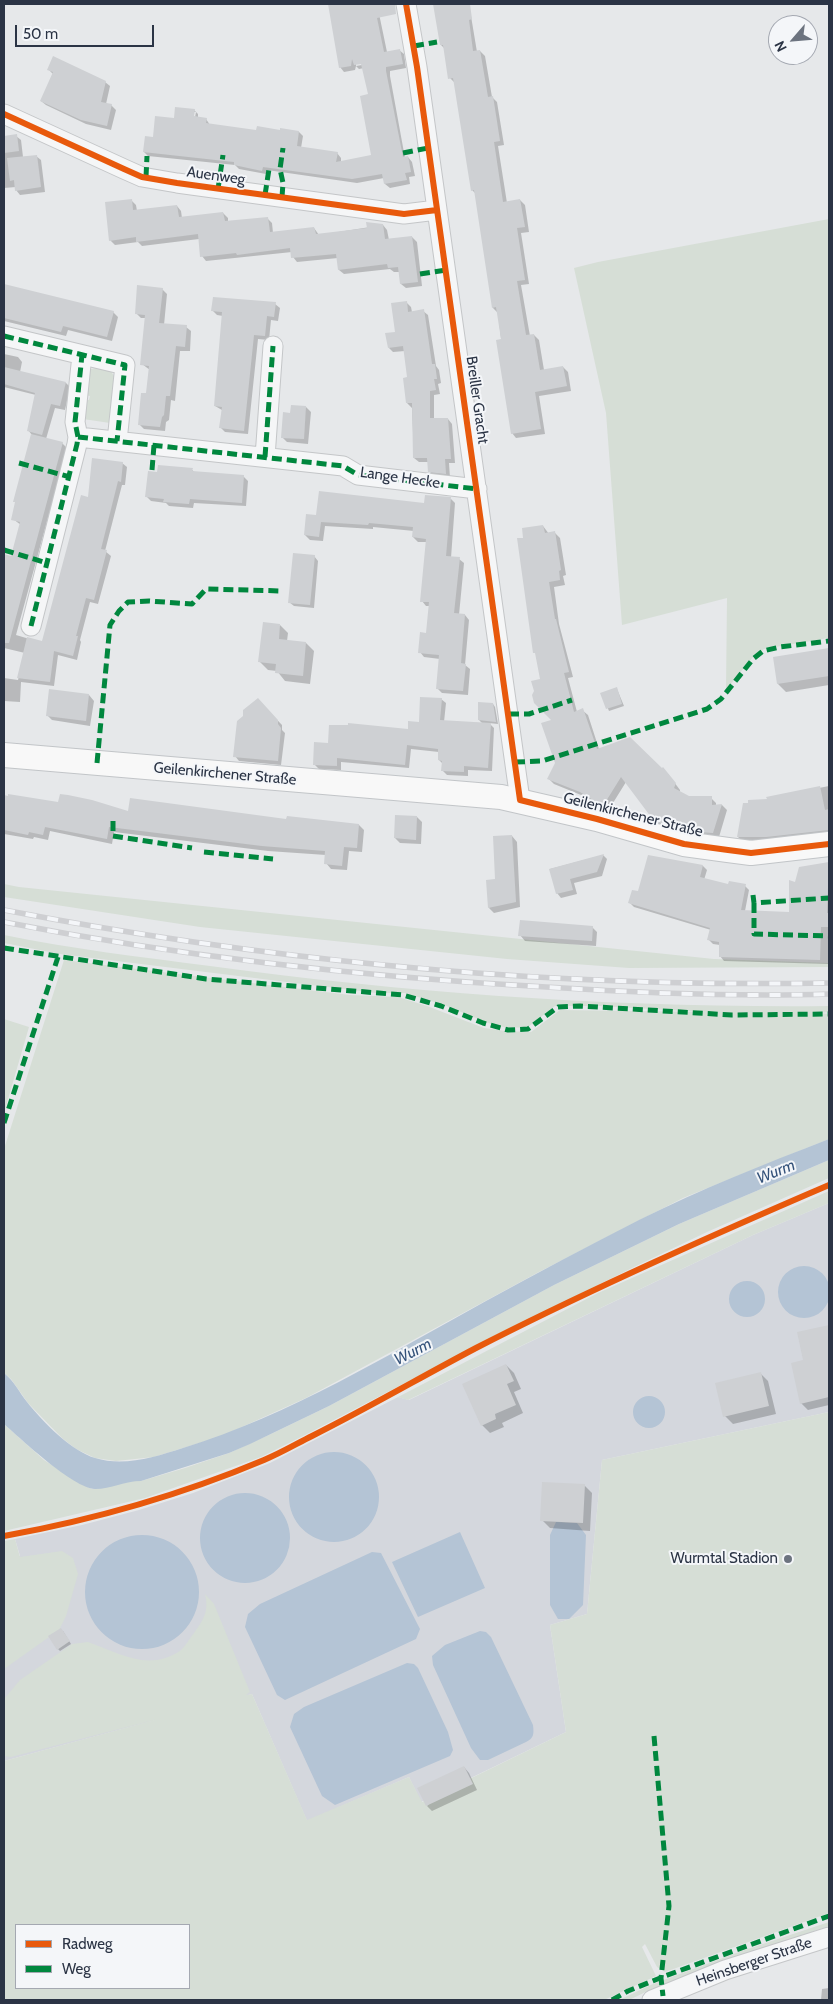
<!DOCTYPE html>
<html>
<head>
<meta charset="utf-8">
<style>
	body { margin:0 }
	#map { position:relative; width:833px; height:2004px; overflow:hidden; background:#e6e8ea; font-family:Cabin,sans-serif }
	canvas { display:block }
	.frame { position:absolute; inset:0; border:5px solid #2b3445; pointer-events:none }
	.legend { position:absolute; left:15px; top:1924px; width:175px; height:65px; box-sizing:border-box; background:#f4f6f9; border:1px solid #a4a8b1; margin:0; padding:6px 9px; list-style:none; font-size:15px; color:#2b3445 }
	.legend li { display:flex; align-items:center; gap:10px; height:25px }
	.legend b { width:25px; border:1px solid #a4a8b1 }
	.north { position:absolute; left:768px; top:15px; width:50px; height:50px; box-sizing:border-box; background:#f4f6f9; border:1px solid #a4a8b1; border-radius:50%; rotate:243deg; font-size:14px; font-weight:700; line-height:20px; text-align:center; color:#2b3445 }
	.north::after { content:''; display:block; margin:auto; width:18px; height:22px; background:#6c737f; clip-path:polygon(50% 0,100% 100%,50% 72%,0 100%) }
	.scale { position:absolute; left:15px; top:25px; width:139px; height:22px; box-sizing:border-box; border:2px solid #2b3445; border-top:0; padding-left:6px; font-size:15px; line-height:18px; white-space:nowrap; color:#2b3445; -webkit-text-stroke:4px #f4f6f9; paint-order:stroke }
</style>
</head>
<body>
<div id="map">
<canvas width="833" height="2004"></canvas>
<div class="frame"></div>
<ul class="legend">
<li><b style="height:6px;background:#e8590c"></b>Radweg</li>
<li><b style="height:6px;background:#00873e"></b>Weg</li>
</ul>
<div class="north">N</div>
<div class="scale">50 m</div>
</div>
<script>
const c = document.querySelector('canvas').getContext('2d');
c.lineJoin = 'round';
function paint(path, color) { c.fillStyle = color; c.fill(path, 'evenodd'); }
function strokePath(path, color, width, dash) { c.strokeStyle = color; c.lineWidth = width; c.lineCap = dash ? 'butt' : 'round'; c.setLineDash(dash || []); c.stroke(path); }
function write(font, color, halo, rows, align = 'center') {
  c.font = font + ' Cabin,sans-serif'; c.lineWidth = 4; c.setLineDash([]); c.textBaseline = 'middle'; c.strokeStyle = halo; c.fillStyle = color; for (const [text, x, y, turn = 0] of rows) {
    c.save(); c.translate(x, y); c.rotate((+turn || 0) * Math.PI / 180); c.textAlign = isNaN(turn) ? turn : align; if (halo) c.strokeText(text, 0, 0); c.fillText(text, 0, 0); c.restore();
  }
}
const built = new Path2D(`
	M829 1203V1412L602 1460 587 1614 550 1625 566 1732 421 1802 409 1777 307 1821 252 1694 4 1761V1558L20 1556 15 1539 82 1525 139 1510 193 1493 270 1463 398 1397 409 1400 753 1235Z`);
const green = new Path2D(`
	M829 219V638L764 649 753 657 726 690 727 598 622 625 606 413 574 268 598 262Z
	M103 367 110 370 114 376 110 423 83 419V399L89 400 90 396 83 395 85 382 91 369Z
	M4 884 19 887 714 959 829 963V967L629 968 507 959 200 927 4 897Z
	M4 935C72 949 141 957 210 966 415 994 622 1008 829 1006V1012L819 1013 829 1014V1139L683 1198 537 1273 306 1398 222 1436 154 1457 116 1461 95 1458 76 1449 62 1438 28 1403 11 1379 4 1373V1149L64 960 350 995 398 997 427 1006 484 1028 505 1031 531 1032 560 1010 705 1012 599 1006H555L528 1027 507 1028 488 1023 444 1005 405 993H376L60 954 4 943Z
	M4 1019 29 1027 4 1113Z
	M829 1160V1178L707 1232 634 1267 478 1345 305 1435 261 1457 145 1498 4 1531V1424L44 1460 78 1482 92 1489 133 1481H141L185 1468 229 1453 273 1433 329 1406 554 1285 679 1224Z
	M829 1191V1203L753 1235 408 1400 398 1397 598 1293Z
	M829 1412V1913L665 1972 657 1967 645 1944 642 1947 656 1976 604 2000H4V1761L158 1719 11 1757 4 1756V1699L20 1680 62 1651 72 1644 88 1642C119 1653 148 1672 180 1651 185 1647 190 1638 194 1633 204 1619 209 1611 205 1594L214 1604 250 1692 246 1695 252 1694 307 1820 409 1777 422 1802 566 1732 550 1625 587 1614 602 1460ZM16 1925H189V1988H16Z
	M15 1539 20 1557 62 1551 73 1558 78 1574 66 1616 59 1630 4 1669V1541Z
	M829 1922V1926L732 1959 652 1989 629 2000H619L653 1984 739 1952Z`);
const water = new Path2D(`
	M829 1139V1160L679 1224 554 1285 329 1406 250 1444 229 1453 141 1481C125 1481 111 1489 95 1489 73 1488 21 1439 4 1424V1373C14 1381 19 1392 27 1402 42 1421 71 1451 95 1458 124 1467 155 1457 183 1448 290 1415 388 1355 486 1301 537 1273 588 1246 639 1220 701 1189 765 1164 829 1139Z
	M778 1292a26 26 0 1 1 52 0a26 26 0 1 1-52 0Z
	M729 1299a18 18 0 1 1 36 0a18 18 0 1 1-36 0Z
	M633 1412a16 16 0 1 1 32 0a16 16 0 1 1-32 0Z
	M289 1497a45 45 0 1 1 90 0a45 45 0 1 1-90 0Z
	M200 1538a45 45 0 1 1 90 0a45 45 0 1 1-90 0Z
	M556 1522 577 1523 586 1535 583 1605 569 1619H558L550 1605V1535Z
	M460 1532 485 1588 418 1617 392 1562Z
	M85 1592a57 57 0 1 1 114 0a57 57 0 1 1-114 0Z
	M372 1552 381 1553 420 1629 416 1639 285 1700 277 1695 245 1627 248 1614 260 1604Z
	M480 1631 486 1632 491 1637 533 1725C534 1734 534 1738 526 1742L488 1760H480L471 1748 433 1665 432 1656 445 1645Z
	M407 1663 414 1664 418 1668 448 1732 453 1750 450 1756 335 1805 322 1796 290 1727 294 1714 304 1707Z`);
const shadow = new Path2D(`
	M329 4H377L387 52 399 50 404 54 406 68 390 71V76L405 158 408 157 412 162 415 176 409 177 410 184 390 188 385 184 384 178 357 183 267 170 266 174 239 169 235 165 148 156 144 152 154 138 175 119 194 110 198 114V118L206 119 210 125 257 131 299 132 303 136 301 148 337 153 341 158V162L373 156 369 95 364 68 359 69 356 66 355 70 344 72 340 67ZM356 63 368 64 356 66ZM193 112H196L194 123Z
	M434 4H469L477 52 480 51 485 56 492 97 497 102 504 145 498 146 507 203 520 200 525 205 529 232 521 233 529 284 521 285 530 336 534 335 539 340 544 370 563 367 568 372 571 391 539 396 545 434 516 438 512 433 498 313 493 308 476 194 472 190 455 83 450 78 445 49 441 45Z
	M48 69 105 82 110 86 106 104 111 105 116 110 111 130 86 124 46 105 41 101 53 74Z
	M16 136 21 140 23 157 36 156 41 160 45 192 20 195 16 190V187L4 188V137Z
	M131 200 136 205 137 211 177 206 181 211 182 218 223 213 228 218V222L267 218 272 223 273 233 314 228 319 235 383 225 387 230 389 240 412 237 417 242 422 286 406 288 401 284 399 272H394L390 269 344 274 339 270 338 258 297 262 293 257 292 252 206 261 202 256 199 239 142 246 138 242 115 245 110 240Z
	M4 286 113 312 118 317 112 341 68 330 66 336 4 321Z
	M162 289 167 294 164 325 186 327 191 331 190 351H180L175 401 171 400 169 420 166 422 165 431 144 429 139 424 147 395 150 370 142 364 146 318H141L136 313Z
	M406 302 411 307 412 312 423 311 428 315 436 366 439 370 441 383 438 384 440 394 434 395V420L448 419 452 424 455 463H449L450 478 434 476 429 471V462H419L414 458 412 408 407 403 409 378 405 351 393 352 389 348 396 333Z
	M275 304 280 308 278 321 271 320 269 340 258 339 248 434 225 432 221 428 222 410 215 406 223 316 217 315 213 311Z
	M4 354 18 357 22 362 20 372 66 383 70 387 65 410 55 408 46 439 62 443 67 448 16 635 43 643 89 499 122 463 127 467 125 485H122L105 551 111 556 98 604 90 602 80 640 81 642 77 660 58 655 54 686 21 682 20 702 4 701V678L18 680 25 653 4 648V555L12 557 21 525 13 519 32 435 28 430 36 395 4 387Z
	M306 407 311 412 308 444 287 442 282 437 291 414Z
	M192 470 196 473 243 476 248 481 246 506 194 503 193 508 169 506 166 503 151 501 147 497 158 473Z
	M426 496 451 499 455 503 451 558 459 559 464 563 459 615H465L469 620 465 665 470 669 468 695 442 693 437 688 440 659 424 657 420 652 427 634 430 606H426L422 601 427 542H418L413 537 414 531 373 527V529L325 526 323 541 310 540 305 535 318 516 425 504Z
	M543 526 549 534 555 533 560 538 566 575 563 576 565 585 554 587 559 624 573 677 568 678 577 712 582 710 588 715 599 749 668 774 680 790V792L688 798H711L716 803V806L722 805 727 810 719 837 693 835 661 826 626 782 608 811 586 797 554 784 549 779 556 763 553 720 541 680 524 539Z
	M314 556 318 561 314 608 294 606 289 602Z
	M280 625 288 633 287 641 306 643 314 651 310 684 285 681 277 671 268 670 260 662Z
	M829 649V685L786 692 778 684 775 658Z
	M617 689 624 706 609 711 602 694Z
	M89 695 94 701 90 726 52 720 47 715Z
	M441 699 446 703 444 722 482 723 479 720 493 704 495 707 498 724 489 723 494 728 492 771 468 770V776L447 775 443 771V764L439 760V752L411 749 409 768 341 762V770L319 769 314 764 329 744 409 730 420 723Z
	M258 700 282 725V730L285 733 281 765 239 761 235 756Z
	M829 786V835L743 842 738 837 768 800V798Z
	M4 796 130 812 359 825 364 830 362 852 349 851 347 870 331 869 326 863V855L268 851 114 832 112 844 50 831 48 840 34 837 33 839 4 834Z
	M417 817 422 822 421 844 400 843 395 838Z
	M512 836 517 842 520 907 494 913 489 908Z
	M603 855 607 859 602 876 574 883 577 894 561 898 557 893 550 869Z
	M649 857 703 866 707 870 704 880 729 886H745L749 890 745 911 790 913 800 868 829 863V964L724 961 720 956V945L713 944 709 940 711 930 634 907 630 903 639 893Z
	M592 927 597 932 596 946 525 941 520 935Z
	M829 1326V1405L808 1410 801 1403 804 1361 798 1333Z
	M506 1365 514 1373 521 1389 514 1392 523 1413 502 1423 504 1427 490 1433 482 1425Z
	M760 1373 768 1381 776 1414 733 1424 725 1416Z
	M584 1485 592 1493 590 1531 550 1528 542 1520Z
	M63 1631 71 1644 60 1651 58 1649Z
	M464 1767 469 1773 477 1790 432 1811 427 1806Z
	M829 1988V2000H821L822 1989Z`);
const building = new Path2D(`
	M328 4H395L396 14 377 18 384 52 400 49 403 64 386 67V71L403 157 408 156 411 172 405 173 407 180 384 184 382 174 352 179 263 167 262 171 234 165V162L143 152 145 136 153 137 155 116 174 118 175 107 195 109 194 116 207 118 206 123 256 130 257 126 280 130V128L299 131 297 146 338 152 336 162 371 155 360 96 368 94 361 64 354 65 352 59 351 66 339 68Z
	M433 4H470L472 19 469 20 473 51 480 50 488 97 493 96 500 141 494 142 503 202 520 199 525 227 517 228 525 280 517 281 526 335 534 334 540 370 563 366 567 386 535 392 541 429 511 434 496 340 501 339 496 307 492 308 474 190 471 191 453 78 448 79 443 45H440Z
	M53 56 106 81 101 102 112 104 107 126 81 120 40 101 53 72 47 70Z
	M17 134 19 151 4 153V136Z
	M37 155 41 187 15 191 14 180 10 181 7 158Z
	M132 199 133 210 177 205 179 217 223 212 225 221 268 217 270 232 314 227 316 234 367 228 366 222 383 224 385 239 412 236 418 282 400 284 398 267 388 268 387 264 338 270 336 254 291 258 290 248 237 255 236 253 200 257 198 234 136 242V237L109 241 105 202Z
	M4 284 114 311 107 337 63 326 61 332 4 318Z
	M137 285 163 288 159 323 187 325 185 347 176 346 170 396H166L164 415 162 417 160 427 138 425 141 393H146L149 366 140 365 145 315 135 314Z
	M213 297 276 302 274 317 267 316 265 336 254 335 244 431 219 428 222 407 214 406 222 312 211 311Z
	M407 301 408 312 424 309 432 364H435L437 379H434L436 390 430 391V418H448L451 459H445L446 474 428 472 427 458H413L412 403H406L403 378 407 377 403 346 388 348 385 333 395 332 391 303Z
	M4 367 66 382 60 406 51 404 42 435 27 431 35 393 4 384Z
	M291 405 306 406 304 439 281 438 283 412 290 413Z
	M31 434 63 442 9 643H4V554L11 556 20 522 11 520 15 502H13Z
	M92 458 123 462 121 482 118 481 101 549 107 550 94 600 86 598 76 636H78L73 656 54 651 50 682 17 678 27 637 42 641 81 495 88 497Z
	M158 465 193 468 192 471 244 475 242 503 190 499 189 504 163 502 164 499 145 497 148 471 157 472Z
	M319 491 424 503 425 495 451 497 446 556 460 557 454 613 465 614 461 663 466 664 463 691 436 689 439 655 418 653 420 632 426 633 429 602H420L426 539 412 537 413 527 369 523 368 525 321 522 319 537 304 535 306 514 316 515Z
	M543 525 545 533 555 531 561 570 559 571 560 580 549 582 555 619H556L569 672 564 673 574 712 583 708 597 749 630 737 662 768 663 767 676 783 674 788 689 796H712V805L722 804 713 833 687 831 654 821 621 777 603 806 580 792 547 779 555 763 541 723 551 720 534 703 532 695 534 691 531 681 540 679 535 653H533L517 538H523L522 528Z
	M293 553 315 555 310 605 288 603Z
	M263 622 280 624 279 639 306 642 303 676 275 673 276 664 258 662Z
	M829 648V676L777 684 773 657Z
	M617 687 622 704 606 709 600 693Z
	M49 689 89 694 86 721 46 716Z
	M420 697 442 698 440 720 491 723 488 768 464 766V772L441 771 442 761 438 760V749L407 745 405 765 337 758V766L313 765 314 742 328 743 329 725H348V723L408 729V721L419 722Z
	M258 698 278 720V724L281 728 278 761 233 757 237 721 243 716V710Z
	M478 702 493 703 496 722 478 720Z
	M820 786 825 810 829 809V830L766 837H737L743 803H748V800L767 799 766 797Z
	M8 794 58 802 60 794 68 795 92 800 128 811 130 798 286 819 287 816 359 824 357 848 344 847 342 866 324 864 325 851 262 846 109 827 107 839 45 827 43 835 29 832 28 835 4 830V795L8 796Z
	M395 815 417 816 416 840 394 838Z
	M512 835 516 902 488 908 486 880 495 879 493 836Z
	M604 854 597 872 570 879 573 890 556 894 549 869Z
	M648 855 703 865 700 877 728 884 729 881 746 884 741 910 789 912V880L795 882 799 867 829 862 827 913H829V927H821L820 960 719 957V942L707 940 710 928 628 903 632 890 638 891Z
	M520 920 593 926 592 941 518 936Z
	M829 1325V1397L800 1404 791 1363 803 1360 797 1332Z
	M506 1364 514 1381 507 1384 516 1405 495 1414 496 1419 481 1426 462 1384Z
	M761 1372 769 1406 723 1417 715 1383Z
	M542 1482 585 1484 583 1523 540 1521Z
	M61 1628 70 1641 57 1650 48 1636Z
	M464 1766 473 1784 426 1806 417 1788Z`);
const minor = new Path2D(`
	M406 4 417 67 520 800
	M4 114 124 169 142 177 177 183 404 214 437 210
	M4 336 125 365 117 441
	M78 437 343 466 358 475 477 489
	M265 457 273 346
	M31 626 77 444 78 437 75 422 82 355
	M652 2000 725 1970 829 1937`);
const major = new Path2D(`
	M4 755 501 797 597 819 684 844 728 850 751 853 829 844`);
const rail = new Path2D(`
	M4 910C275 962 553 988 829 983
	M4 922C183 957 364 977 546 987 640 993 735 997 829 994`);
const quiet = new Path2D(`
	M414 46 437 42
	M403 153 428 148
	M146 177 147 156
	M218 189 223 155
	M265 195 269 169
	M282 197 283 183 280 169 283 148
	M420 274 446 270
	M4 336 125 365 117 441
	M78 437 343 466 358 475 477 489
	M265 457 273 346
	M19 463 70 477
	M152 470 154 445
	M4 550 47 563
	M31 626 77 444 78 437 75 422 82 355
	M509 714H529L572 700
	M515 762 542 761 707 709 721 699 753 659 763 651 780 647 829 641
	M97 763 110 625 119 611 128 602 149 601 192 604 206 589 283 591
	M113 821V836L192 848
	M204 852 273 859
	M753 895 754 903 829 898
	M754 903V934L829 936
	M4 948 206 979 403 995 441 1006 483 1023 508 1030 528 1029 558 1007 580 1006 732 1015 829 1014
	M4 1123 58 957
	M654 1736 669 1906 661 1978 663 1996
	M612 2000 628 1991 665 1976 829 1916`);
const cycleway = new Path2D(`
	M406 4 417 67 520 800 597 819 684 844 728 850 751 853 829 844
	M4 114 124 169 142 177 177 183 404 214 437 210
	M4 1536C93 1520 181 1495 264 1460 281 1453 296 1444 312 1436 368 1408 421 1377 476 1348 591 1289 710 1236 829 1185`);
const markers = [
	[788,1559,5,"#6c737f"]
];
const streetNames = [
	["Auenweg",216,176,8],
	["Breiller Gracht",477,400,82],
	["Lange Hecke",400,478,8],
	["Geilenkirchener Straße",225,774,5],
	["Geilenkirchener Straße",633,815,14],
	["Heinsberger Straße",754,1962,-19]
];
const poiNames = [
	["Wurmtal Stadion",778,1559]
];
const waterNames = [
	["Wurm",776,1172,-22],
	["Wurm",413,1352,-27]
];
paint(built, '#d4d7dd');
paint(green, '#d6ded6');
paint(water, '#b4c4d5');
paint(shadow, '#0003');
paint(building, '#ced0d3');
strokePath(minor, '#c4c6c8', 21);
strokePath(major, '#c2c5c8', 26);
strokePath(minor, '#f5f6f7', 19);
strokePath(major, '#f8f8f8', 24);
strokePath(rail, '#cecfd2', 5.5);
strokePath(rail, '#f4f6f9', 4, [11]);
strokePath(quiet, '#00873e', 5, [10, 5]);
strokePath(cycleway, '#e8590c', 6);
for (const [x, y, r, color] of markers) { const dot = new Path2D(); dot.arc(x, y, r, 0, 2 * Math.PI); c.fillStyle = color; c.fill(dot); strokePath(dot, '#f4f6f9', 2); }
write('15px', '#2b3445', '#f4f6f9', streetNames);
write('15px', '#2b3445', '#f4f6f9', poiNames, 'right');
write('italic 16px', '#34527a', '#f4f6f9', waterNames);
</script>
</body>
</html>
